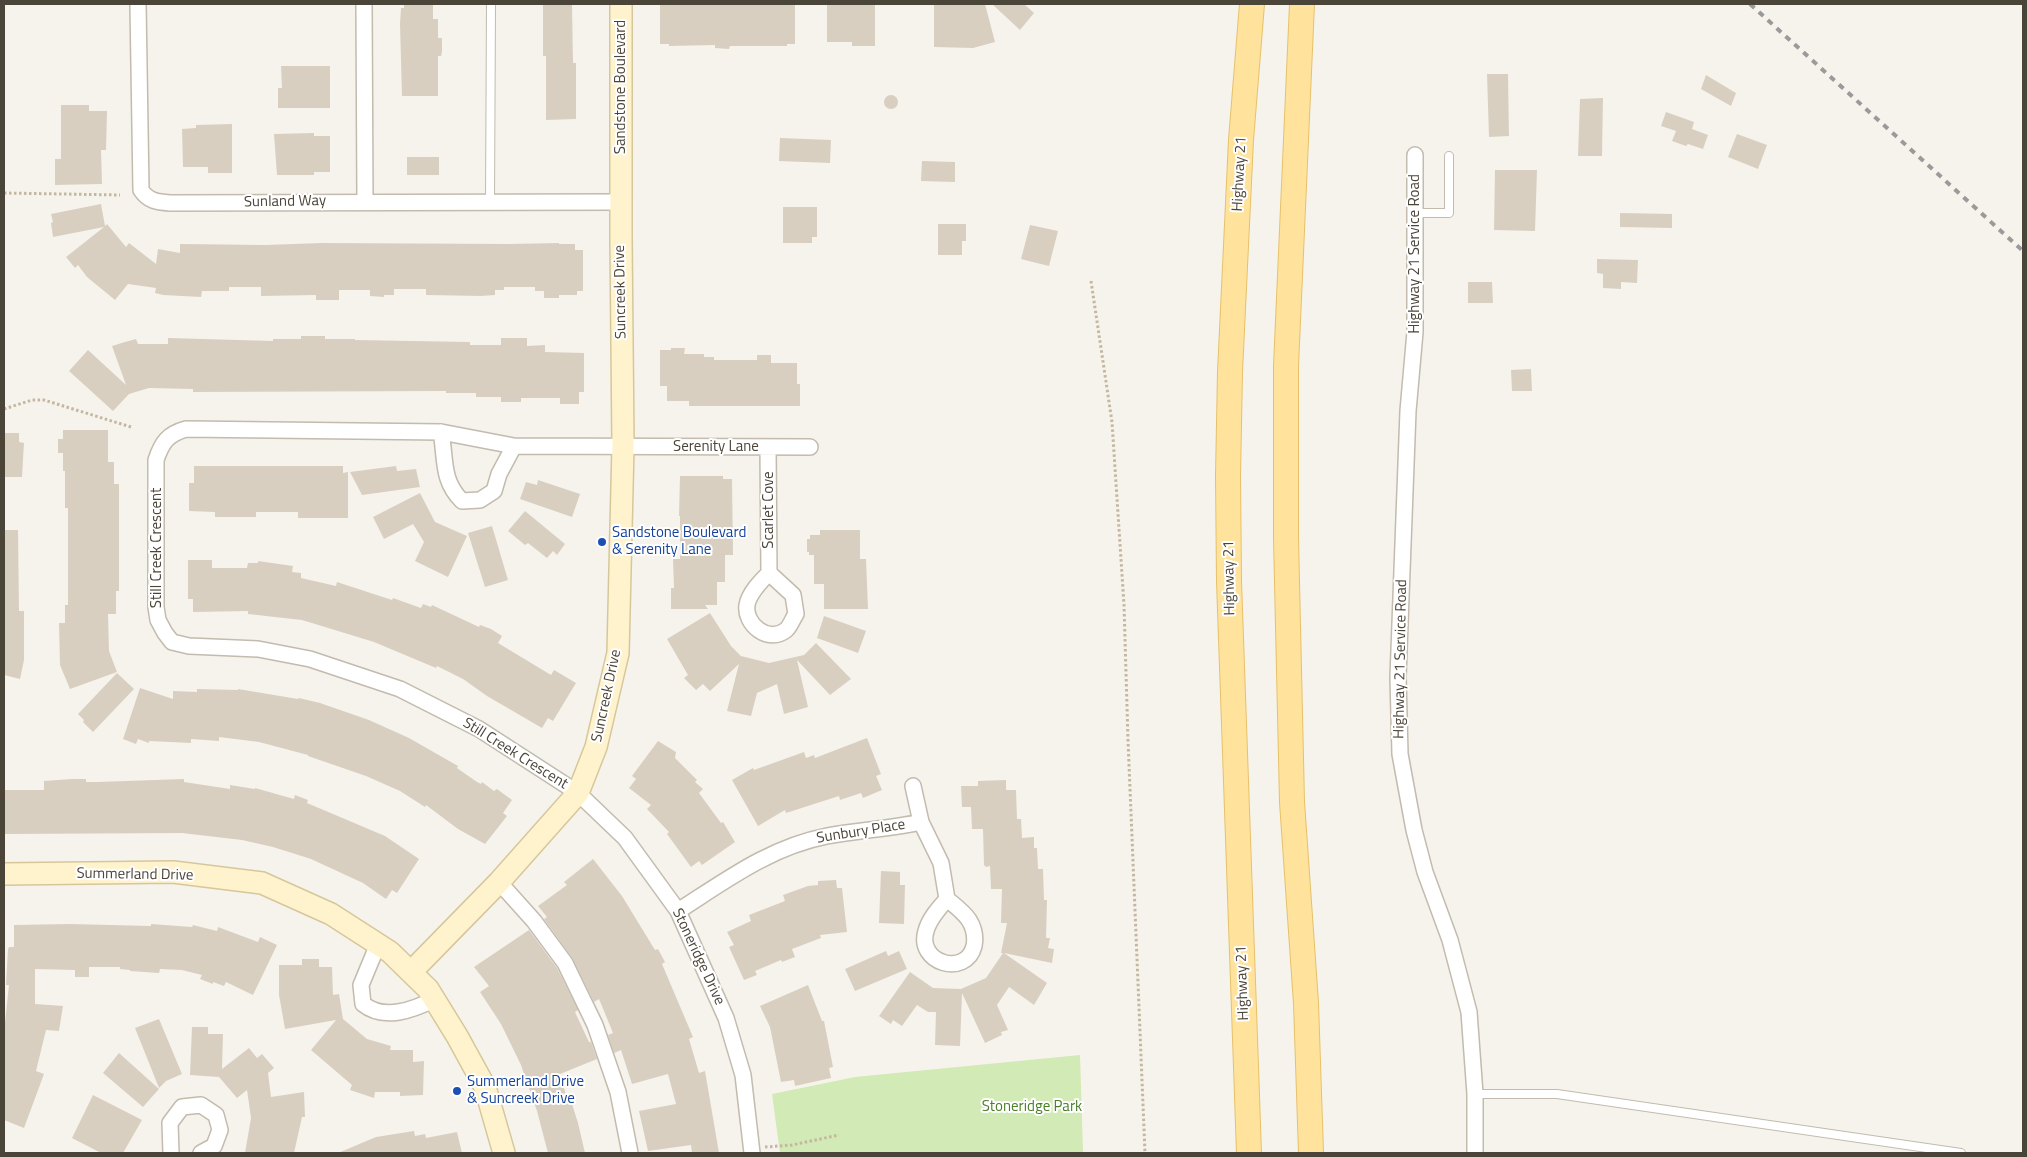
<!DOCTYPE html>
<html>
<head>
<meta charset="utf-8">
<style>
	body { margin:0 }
	#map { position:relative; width:2027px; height:1157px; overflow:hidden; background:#f6f3ec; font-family:"Titillium Web",sans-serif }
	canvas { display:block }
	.frame { position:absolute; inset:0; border:5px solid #4b4439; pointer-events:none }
</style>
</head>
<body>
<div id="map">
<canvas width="2027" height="1157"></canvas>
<div class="frame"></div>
</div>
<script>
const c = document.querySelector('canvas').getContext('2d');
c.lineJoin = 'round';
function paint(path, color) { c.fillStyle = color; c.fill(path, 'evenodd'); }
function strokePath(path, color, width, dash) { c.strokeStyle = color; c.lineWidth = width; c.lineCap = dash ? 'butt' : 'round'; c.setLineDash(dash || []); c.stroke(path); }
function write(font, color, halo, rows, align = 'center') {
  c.font = font + ' "Titillium Web",sans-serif'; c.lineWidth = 4; c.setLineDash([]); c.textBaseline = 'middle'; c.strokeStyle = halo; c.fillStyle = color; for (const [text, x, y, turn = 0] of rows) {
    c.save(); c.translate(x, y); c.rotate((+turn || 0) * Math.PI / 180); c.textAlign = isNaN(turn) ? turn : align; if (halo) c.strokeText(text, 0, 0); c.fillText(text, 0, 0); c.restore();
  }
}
const green = new Path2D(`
	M1080 1055 1083 1153H780L772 1094 855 1077Z`);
const building = new Path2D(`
	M404 4H433V19H438V38H442V52L441 56H438V96H402L400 24 401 8H404Z
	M543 4H572L573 63H576V119L546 120V56H543Z
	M660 4H795V44H787V46H730L729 49 715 48V45L669 46V44H660Z
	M827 4H875V46H852V42H827Z
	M934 4H985L995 42 973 48 934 47Z
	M992 4H1024L1034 13 1020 30Z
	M281 66H330V108H278V88H282Z
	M1487 74H1508L1509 136 1489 137Z
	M1706 75 1736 93 1731 106 1701 89Z
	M884 102a7 7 0 1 1 14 0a7 7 0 1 1-14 0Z
	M1603 98 1602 156H1578L1580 99Z
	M61 105H89V111H107L106 150H101L102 184 55 185V159H61Z
	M1666 112 1694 122 1692 129 1708 135 1703 149 1688 144 1686 146 1672 141 1676 131 1661 126Z
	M232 124V173H208V167H183L182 129 196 128V125Z
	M314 133V136H330V172H314V175H277L274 134Z
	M1737 134 1767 145 1758 169 1728 157Z
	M780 138 831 140 830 163 779 161Z
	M407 157H439V175H407Z
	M922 161 955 162V182L921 181Z
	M1495 170H1537L1535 231 1494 230Z
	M101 204 105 226 107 224 126 247 129 243 156 264 158 249 180 253V244L266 245 322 243 509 244 559 243V244H575V250H583V291H577V295H559V298H544V291H535V287H504V290H495V295L481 296 426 295V289H394V295H384V297L370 296V290H339V300H316V295L261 296V287H229V291H202L201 297 163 295 155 293 156 288 128 284 115 300 87 277 78 265 75 268 66 257 104 227 53 237 51 223 53 222 51 214Z
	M783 207H817V237H812V243H783Z
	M1620 213 1672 214V228L1620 227Z
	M938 224H966V241H962V255H938Z
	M1030 225 1058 231 1049 266 1021 259Z
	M1597 259 1638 260 1637 283 1621 282V289L1603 288V274L1597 273Z
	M1468 282H1492L1493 303H1468Z
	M301 336H325V339H355V340L470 342V345H501V338H527V346L545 345V352L584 353V392H579V404H560V398H521V402H501V397H476V393H446V391L193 392V389L149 388 129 394 113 411 69 371 88 350 126 385 112 346 125 342 136 339 138 344H168V338L273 341V339H301Z
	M671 348H685L684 354H704V357H714V360H757V355H771V363H797V384H800V406H689V401H667V386H660V350H671Z
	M1531 369 1532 391H1512L1511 370Z
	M63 430H108V462H114V484H119V591H116V614H108L109 651 117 672 70 689 60 665 59 623H65V605H68V508H65V471H63V453H58V439H63Z
	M4 433H19V442L24 443 22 477H4Z
	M194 466H343V473L348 472V518H298V512H256V517H215V512L189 511V483H194Z
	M396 466 397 471 416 469 420 487 362 495 350 472Z
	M680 476H723V479H732L733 555H725V582H717V605H705L708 609H671V588H674L673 559H680V516H679Z
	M538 480 580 494 572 517 520 499 526 482 537 485Z
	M420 493 435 522 467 536 448 577 415 561 424 542 413 524 384 539 373 517Z
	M525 511 565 544 557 555 553 551 547 558 528 543 525 545 508 531Z
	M492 526 508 580 485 587 468 533Z
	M4 530H18L19 611H24V660L20 679 4 675Z
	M820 530H860V559H866L868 609H824V584H814V555H809V552H807V539H810V535H820Z
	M188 560H212V568H247L248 563H258V561L293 566 292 572 301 573V578L336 586 337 582 392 600 393 598 421 608 423 604 431 607 432 605 479 627 480 625 491 629 502 636 498 643 551 675 554 670 576 683 553 721 548 718 542 728 487 696 463 679 437 666 436 668 374 642 302 620 248 614V611L193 612V599H188Z
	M710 613 731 646 741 656 769 663 804 655 816 643 851 679 830 695 797 660 808 707 784 714 777 684 757 693 751 716 727 711 739 664 710 691 703 684 696 690 684 678 688 675 667 639Z
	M824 616 866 631 858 653 817 638Z
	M117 673 134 689 93 732 83 722 84 720 78 714Z
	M140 688 173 699V691L197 692V689L238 690V689L298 699 299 698 320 703 369 720 409 738 458 766 457 768 477 782 481 784 482 782 494 791 497 789 512 800 503 813 507 816 485 844 458 829 426 805 425 807 400 791 366 776 308 756V755L259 742 219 737V741L191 739V743L149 741V743L138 739 136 744 123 739Z
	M867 738 881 774 876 776 882 790 863 798 861 793 840 800 839 796 786 813 785 810 758 826 732 780 753 768 754 770 804 752 806 758 814 755 815 758Z
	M658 741 676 752 675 758 697 780 695 782 703 789 699 793 721 823 723 822 735 842 702 865 699 861 691 867 667 834 669 832 647 809 651 805 629 788 636 779 632 776Z
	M72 779H86V782H97L184 779V782L230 789V785L255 789V788L294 799 295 795 308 800 307 803 385 836 419 859 397 893 392 890 386 899 363 883 311 859 273 847 242 840 182 833 4 834V790H44V781Z
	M1006 780V790H1016L1017 819H1021L1022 838 1034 837V848H1037L1038 869H1043L1044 900H1047L1046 938H1050L1048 948 1054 949 1052 963 1004 953 1047 983 1034 1005 1009 987 997 1005 1008 1030 1001 1032 1002 1035 985 1043 962 993 960 1046 935 1045 936 1012H928L917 1005 902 1026 893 1020 891 1024 879 1016 910 972 933 988 961 989 986 978 1003 953H1001L1007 923H1001L1002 889H991L990 866 986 867 984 865 983 829H972L971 807H962L961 786H978V781Z
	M593 859 622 896 655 950 658 949 665 962 662 964 693 1037 689 1039 699 1073 705 1071 719 1153H692L691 1145 648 1151 639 1111 676 1104 668 1074 632 1084 621 1050 614 1053 608 1035 613 1033 599 999 594 1002 573 959 544 919 547 917 538 906 567 885 564 882Z
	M881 871 900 872V885H905L904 924 879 923Z
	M836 880 837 888H842L847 932 820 935 821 938 792 949 795 957 782 962 781 960 755 971 757 975 744 980 729 947 734 945 727 932 751 921 749 915 785 901 783 895 808 886 818 885V881Z
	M70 924 151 926V924L192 927 193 925 217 931 218 927 258 942 260 937 277 945 253 995 226 982 224 986 213 982V984L200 979 202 975 182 970 160 969 159 973 130 971V970L120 969V967H89V977H75V970L35 969V1004L63 1006 59 1031 46 1030 36 1071 44 1074 24 1128 4 1120V1032L9 985H6L8 949 9 947H14V925Z
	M529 930 557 968 578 1010 575 1012 589 1042H591L597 1059 560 1074 569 1105 572 1104 578 1123 585 1153H548L537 1111 521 1065 501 1024 480 992 489 986 474 967Z
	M886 951 888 956 899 951 907 969 855 991 845 969Z
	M302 959H319V967H332L333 995 339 994 343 1019 367 1039 391 1046 390 1050H413V1062L424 1061 423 1095 400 1096V1092H375L374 1098 350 1090 352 1085 311 1050 336 1020 285 1029 279 995V965H302Z
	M808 985 822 1021H824L833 1067 829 1068 831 1078 795 1086 794 1080 781 1082 770 1027 760 1006Z
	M159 1019 182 1074 166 1081 159 1088 135 1028Z
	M192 1027H208V1034H223L222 1069 249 1048 257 1058 262 1054 274 1068 268 1073 271 1097 304 1092 305 1117H302L294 1153H245L251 1118 247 1090 237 1098 219 1077 190 1075Z
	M119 1053 159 1089 143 1107 103 1073Z
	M93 1095 142 1120 123 1153H101L72 1138Z
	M414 1131 415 1136 425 1134 426 1138 457 1132 462 1153H338L376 1137Z`);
const path = new Path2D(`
	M4 193 120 195
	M1091 281 1112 422 1124 605 1128 740 1145 1153
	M4 409 32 400H44L131 427
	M765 1147 792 1145 839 1135`);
const lane = new Path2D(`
	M490 202 491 4
	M1416 213H1449V156
	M1475 1094H1557L1961 1153`);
const street = new Path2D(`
	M138 4 141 190C148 201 157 202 170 203L621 202
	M364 4 365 202
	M1415 155V332L1408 411 1398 677 1400 754 1414 830 1425 872 1450 940 1469 1012 1475 1094V1153
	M441 432C446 459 441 480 462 501L480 500 494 491 499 474 514 446
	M768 447 769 573C761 581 749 593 747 605 744 624 768 644 786 630 790 627 793 618 796 614L793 595 769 573
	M913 786 921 822
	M499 882 534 921 565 963 595 1025 618 1092 630 1153
	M678 911C725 881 770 847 827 836 858 830 890 829 921 822L941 863 947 899C939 908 929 919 926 931 916 963 966 978 974 946 976 936 974 928 969 920 963 911 954 905 947 899
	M378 944 361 985 363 1004C384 1021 413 1010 435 999
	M171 1153 170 1123 182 1107 201 1105 216 1115 220 1130 214 1146 201 1153
	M752 1153 743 1075 726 1018 678 911 625 838 578 793 479 729 400 689 310 659 258 649 189 646 172 642 165 633 158 620 156 607V460C162 442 168 434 186 429L441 432 514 446 810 447`);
const secondary = new Path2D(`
	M4 874 173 872 262 883 331 914 390 952 428 989 457 1036 485 1087 504 1153
	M411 972 499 882 578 793 596 747 618 653 623 446 621 238V4`);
const primary = new Path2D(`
	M1302 4 1286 366V538L1292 802 1306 1003 1311 1153
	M1249 1153 1229 581 1228 476 1230 372 1241 140 1252 4`);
const rail = new Path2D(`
	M1750 4 2023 251`);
const markers = [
	[602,542,5,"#1a4fb4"],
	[457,1091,5,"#1a4fb4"]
];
const streetNames = [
	["Sandstone Boulevard",621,87,-90],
	["Highway 21",1240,174,-87],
	["Sunland Way",285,202,-1],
	["Highway 21 Service Road",1415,254,-90],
	["Suncreek Drive",621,292,-91],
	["Serenity Lane",716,447],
	["Scarlet Cove",769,510,-90],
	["Still Creek Crescent",157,548,-90],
	["Highway 21",1230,578,-91],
	["Highway 21 Service Road",1401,659,-89],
	["Suncreek Drive",607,696,-78],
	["Still Creek Crescent",515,754,32],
	["Sunbury Place",861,832,-9],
	["Summerland Drive",135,875,1],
	["Stoneridge Drive",698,957,65],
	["Highway 21",1243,983,-92]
];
const transitNames = [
	["Sandstone Boulevard",612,533],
	["& Serenity Lane",612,550],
	["Summerland Drive",467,1082],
	["& Suncreek Drive",467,1099]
];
const parkNames = [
	["Stoneridge Park",1032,1107]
];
paint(green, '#d2eab5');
paint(building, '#d8cfc1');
strokePath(lane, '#c2bbae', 10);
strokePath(street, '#c2bbae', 18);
strokePath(secondary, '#d6c79b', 24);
strokePath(primary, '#e6c16a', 26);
strokePath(path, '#c4b79f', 3, [2.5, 2.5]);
strokePath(lane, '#fff', 8);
strokePath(street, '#fff', 15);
strokePath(secondary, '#fff3cd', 21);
strokePath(primary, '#ffe39c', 24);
strokePath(rail, '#9a9a9a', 4, [6, 6]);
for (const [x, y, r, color] of markers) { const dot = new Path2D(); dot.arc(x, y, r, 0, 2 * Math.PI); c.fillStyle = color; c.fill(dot); strokePath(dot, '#fff', 2); }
write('15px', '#4b4439', '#fff', streetNames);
write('15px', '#164399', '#fff', transitNames, 'left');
write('15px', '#4a7f2a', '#fff', parkNames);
</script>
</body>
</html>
